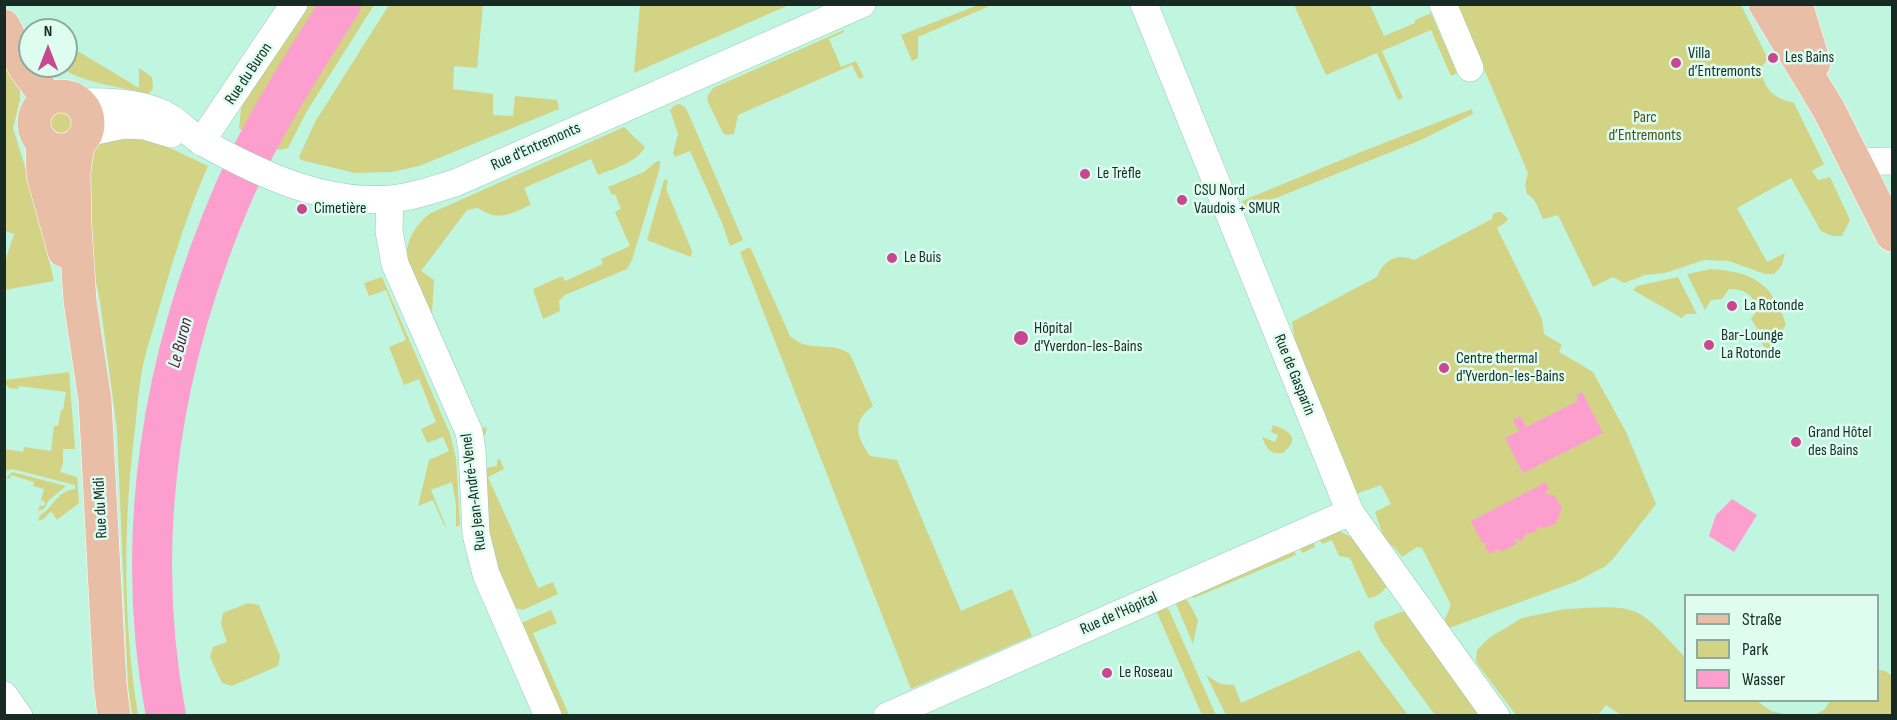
<!DOCTYPE html>
<html>
<head>
<meta charset="utf-8">
<style>
	body { margin:0 }
	#map { position:relative; width:1897px; height:720px; overflow:hidden; background:#c0f5e0; font-family:"Sofia Sans Condensed",sans-serif }
	canvas { display:block }
	.frame { position:absolute; inset:0; border:6px solid #172b24; pointer-events:none }
	.legend { position:absolute; left:1684px; top:594px; width:195px; height:108px; box-sizing:border-box; background:#defdf0; border:2px solid #8ea99e; margin:0; padding:8px 10px; list-style:none; font-size:18px; color:#172b24 }
	.legend li { display:flex; align-items:center; gap:12px; height:30px }
	.legend b { width:30px; border:2px solid #8ea99e }
	.north { position:absolute; left:18px; top:18px; width:60px; height:60px; box-sizing:border-box; background:#defdf0; border:2px solid #8ea99e; border-radius:50%; rotate:0deg; font-size:16px; font-weight:700; line-height:24px; text-align:center; color:#172b24 }
	.north::after { content:''; display:block; margin:auto; width:21px; height:27px; background:#c84790; clip-path:polygon(50% 0,100% 100%,50% 72%,0 100%) }
</style>
</head>
<body>
<div id="map">
<canvas width="1897" height="720"></canvas>
<div class="frame"></div>
<ul class="legend">
<li><b style="height:8px;background:#e9bea7"></b>Straße</li>
<li><b style="height:16px;background:#d3d385"></b>Park</li>
<li><b style="height:16px;background:#fd9fce"></b>Wasser</li>
</ul>
<div class="north">N</div>
</div>
<script>
const c = document.querySelector('canvas').getContext('2d');
c.lineJoin = 'round';
function paint(path, color) { c.fillStyle = color; c.fill(path, 'evenodd'); }
function strokePath(path, color, width, dash) { c.strokeStyle = color; c.lineWidth = width; c.lineCap = dash ? 'butt' : 'round'; c.setLineDash(dash || []); c.stroke(path); }
function write(font, color, halo, rows, align = 'center') {
  c.font = font + ' "Sofia Sans Condensed",sans-serif'; c.lineWidth = 5; c.setLineDash([]); c.textBaseline = 'middle'; c.strokeStyle = halo; c.fillStyle = color; for (const [text, x, y, turn = 0] of rows) {
    c.save(); c.translate(x, y); c.rotate((+turn || 0) * Math.PI / 180); c.textAlign = isNaN(turn) ? turn : align; if (halo) c.strokeText(text, 0, 0); c.fillText(text, 0, 0); c.restore();
  }
}
const green = new Path2D(`
	M355 4 374 5 307 111 288 148 279 150 269 144Z
	M302 5H333L273 100 253 137 239 128 242 100Z
	M389 5H483L477 68 454 66 453 89 493 94V115L513 116 515 96 557 100 559 109 419 166 392 172 355 173 301 160 299 157 315 122Z
	M640 5V4L789 5 634 73Z
	M978 5H992L918 37V58L912 61 901 35Z
	M1294 5H1370L1384 36 1415 23V20L1431 13 1457 73 1451 76 1431 30 1382 51 1403 98 1398 100 1377 53 1326 75Z
	M1457 5H1741L1768 59 1760 69C1766 91 1772 97 1794 103L1824 164 1812 171 1818 180 1830 177 1850 220 1842 236H1832L1821 231 1791 178 1737 208 1767 262 1785 253 1782 265 1774 274H1765L1729 261 1704 260 1665 273 1645 275 1624 283 1613 277 1593 287 1558 215 1543 219C1539 211 1536 198 1527 194L1525 185 1528 173Z
	M844 30V32L829 39 841 67 856 61 864 77 859 79 852 65 738 115 734 134 726 135 723 133 708 102 707 97 713 88Z
	M66 44 139 88V68L152 77 153 88 149 94C122 87 80 83 59 66H66Z
	M4 54 20 85V100L13 128 31 186 54 281 5 290V261L14 234 5 231Z
	M680 104 686 108 743 240 730 246 722 223 690 151 675 157 673 153 678 134 670 110 675 105Z
	M1472 109 1473 114 1421 140 1246 210 1242 201 1358 153Z
	M49 122a12 12 0 1 1 24 0a12 12 0 1 1-24 0Z
	M624 127 645 147C636 163 615 168 598 175L591 159 524 188 531 205C509 214 500 222 478 208L467 210 421 271 434 280 432 313 482 427 487 428 485 435 481 434 406 258C407 239 415 226 429 214Z
	M113 136 151 139 208 166C187 213 172 263 158 312 153 330 147 347 143 365 139 386 137 408 135 429 123 524 123 621 138 715H132L128 686 117 430 100 301 80 207 92 149 99 142Z
	M657 161H660V167L632 260 627 269 565 295 559 301 560 311 543 319 533 289 562 276 565 281 603 264 601 259 630 246 615 212 621 209 615 194 612 195 608 187 644 172Z
	M666 179 668 181 666 189 692 251 691 257 647 240 664 180Z
	M1497 212H1501L1508 219 1506 222 1497 228 1542 319 1544 334 1562 345 1559 352 1593 372 1626 432 1656 504 1613 559 1604 567 1575 582 1449 628 1444 621 1451 605 1422 548 1417 547 1402 557 1395 548 1385 541 1375 512 1391 504 1381 485 1356 494 1296 347 1292 322 1377 277C1383 260 1398 252 1414 260L1492 219 1493 214Z
	M750 247 790 336C809 354 831 340 850 354L873 406C851 422 857 437 870 456L897 460 961 611 1012 589 1032 636 911 689 740 252Z
	M1711 269C1753 272 1772 283 1786 324L1770 355 1765 352C1765 343 1759 339 1751 337L1757 328 1751 319 1759 308C1751 294 1745 289 1729 289L1722 299 1711 300 1705 310 1687 274Z
	M382 277 450 434 456 458 460 525 456 527V504L452 482 431 490 447 529 443 523 433 500 418 506 429 460 449 451 443 437 427 443 421 429 436 422 419 379 404 385 389 347 406 340 386 290 369 296 364 283Z
	M1678 277 1697 314H1686L1682 318 1633 290 1637 286Z
	M69 372 75 449H63V464L60 472 77 477 79 503 57 520 51 511 44 519 38 521 40 515C53 509 57 490 75 489V485L12 469 5 471V449L23 452 24 447 51 451 54 426H58L61 410H63L66 392 19 386 18 389 9 388 7 385 5 387V380Z
	M1273 425C1290 431 1301 438 1283 453 1270 455 1266 448 1262 437L1275 442 1278 435 1271 432Z
	M500 459 504 469 488 477 538 588 553 582 558 594 523 610 511 607 490 550 484 468 497 466V460Z
	M12 472 66 486 49 500 44 509 38 511 40 505 44 506 45 502 41 500 44 489 33 486 34 482 11 475 10 479 6 478Z
	M1337 530 1355 539 1389 582C1384 591 1379 597 1368 598L1350 558 1339 556 1332 540 1322 544 1320 540 1314 543 1315 547 1302 553 1298 544Z
	M1293 547 1296 555 1194 598 1185 594Z
	M1180 596 1188 601 1198 620 1193 644 1174 599Z
	M248 603 259 605 280 656 278 666 232 686 222 683 210 657 213 647 227 642 221 624 223 613Z
	M1165 607 1169 610 1216 715H1202L1155 608Z
	M1565 609C1588 609 1619 603 1640 614 1655 623 1673 645 1685 657L1686 700 1757 701 1771 711 1790 715H1621L1606 705 1598 715H1516L1476 662 1477 650 1489 638 1522 618Z
	M551 610 557 623 533 633 569 715H559L519 624Z
	M1401 612H1405L1488 715H1435L1380 640 1374 627 1375 622Z
	M1359 650 1408 715H1226L1206 675 1220 684 1234 685 1241 703Z
	M1878 670 1885 671 1892 676V715H1814L1824 710 1830 701 1878 700Z`);
const water = new Path2D(`
	M1582 392 1603 433 1523 473 1505 438 1519 431 1513 420 1520 416 1526 427 1578 401 1576 395Z
	M1546 482 1549 489 1545 492 1546 494 1554 495 1562 508 1556 524 1544 528 1538 527 1534 533H1526L1522 541 1514 539 1517 544 1501 552 1499 549 1490 554 1485 548 1486 544 1484 542 1482 543 1471 521Z
	M1732 499 1757 515 1734 552 1709 536 1716 515Z`);
const river = new Path2D(`
	M166 716C132 535 162 356 235 189 264 124 303 64 341 4`);
const minor = new Path2D(`
	M1144 4 1350 512 1496 716
	M1443 4 1470 68
	M78 102C106 101 147 102 171 118 182 126 192 136 204 143 260 174 323 204 389 199 411 198 434 189 455 183L862 4
	M86 133 124 125 145 126 171 134
	M201 142 294 4
	M1854 162 1892 161
	M390 199 389 231 395 264 469 432 472 450 476 534 486 574 548 716
	M4 695 19 716
	M887 716 1350 512`);
const major = new Path2D(`
	M1765 4 1829 110 1892 235
	M1796 4 1814 63
	M4 26 24 67 48 99
	M34 123a27 27 0 1 1 54 0a27 27 0 1 1-54 0Z
	M42 142 43 175 64 251
	M78 144 74 172 75 224 80 301 95 400 110 683 114 716`);
const markers = [
	[1773,58,6,"#c84790"],
	[1676,63,6,"#c84790"],
	[1085,174,6,"#c84790"],
	[1182,200,6,"#c84790"],
	[302,209,6,"#c84790"],
	[892,258,6,"#c84790"],
	[1732,306,6,"#c84790"],
	[1021,338,8,"#c84790"],
	[1709,345,6,"#c84790"],
	[1444,368,6,"#c84790"],
	[1796,442,6,"#c84790"],
	[1107,673,6,"#c84790"]
];
const poiNames = [
	["Villa",1688,54],
	["d’Entremonts",1688,72],
	["Les Bains",1785,58],
	["Le Trèfle",1097,174],
	["CSU Nord",1194,191],
	["Vaudois + SMUR",1194,209],
	["Cimetière",314,209],
	["Le Buis",904,258],
	["La Rotonde",1744,306],
	["Hôpital",1034,329],
	["d'Yverdon-les-Bains",1034,347],
	["Bar-Lounge",1721,336],
	["La Rotonde",1721,354],
	["Centre thermal",1456,359],
	["d'Yverdon-les-Bains",1456,377],
	["Grand Hôtel",1808,433],
	["des Bains",1808,451],
	["Le Roseau",1119,673]
];
const streetNames = [
	["Rue du Buron",249,74,-56],
	["Rue d'Entremonts",536,147,-24],
	["Rue de Gasparin",1294,375,68],
	["Rue Jean-André-Venel",474,492,-97],
	["Rue du Midi",101,508,-93],
	["Rue de l'Hôpital",1119,614,-24]
];
const parkNames = [
	["Parc",1645,118],
	["d’Entremonts",1645,136]
];
const waterNames = [
	["Le Buron",181,343,-75]
];
paint(green, '#d3d385');
paint(water, '#fd9fce');
strokePath(river, '#fd9fce', 40);
strokePath(minor, '#99ccb8', 28);
strokePath(major, '#fff', 34);
strokePath(minor, '#fff', 27);
strokePath(major, '#e9bea7', 33);
for (const [x, y, r, color] of markers) { const dot = new Path2D(); dot.arc(x, y, r, 0, 2 * Math.PI); c.fillStyle = color; c.fill(dot); strokePath(dot, '#defdf0', 2); }
write('16px', '#172b24', '#defdf0', poiNames, 'left');
write('16px', '#172b24', '#defdf0', streetNames);
write('16px', '#4e4e18', '#defdf0', parkNames);
write('italic 18px', '#58113c', '#defdf0', waterNames);
</script>
</body>
</html>
